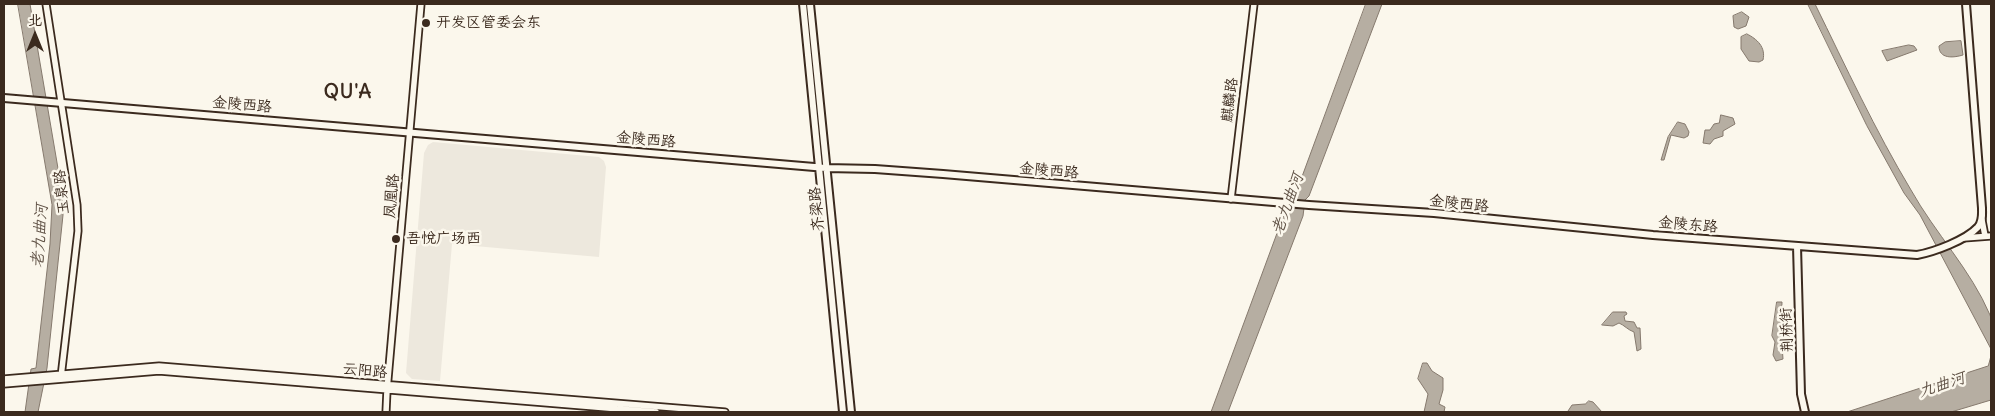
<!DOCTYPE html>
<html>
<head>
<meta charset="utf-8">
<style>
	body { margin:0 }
	#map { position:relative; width:1995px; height:416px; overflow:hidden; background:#fbf7ec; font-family:Delius,"LXGW WenKai TC",sans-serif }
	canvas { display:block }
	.frame { position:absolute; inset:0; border:5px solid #3b2a1e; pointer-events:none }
	.north { position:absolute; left:10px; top:10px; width:50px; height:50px; -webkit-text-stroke:4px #fbf7ec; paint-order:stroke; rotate:0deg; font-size:14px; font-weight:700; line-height:20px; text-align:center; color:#3b2a1e }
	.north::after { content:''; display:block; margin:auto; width:18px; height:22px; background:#3b2a1e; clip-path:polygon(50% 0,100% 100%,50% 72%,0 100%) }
</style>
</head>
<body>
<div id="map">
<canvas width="1995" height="416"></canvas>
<div class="frame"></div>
<div class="north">北</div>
</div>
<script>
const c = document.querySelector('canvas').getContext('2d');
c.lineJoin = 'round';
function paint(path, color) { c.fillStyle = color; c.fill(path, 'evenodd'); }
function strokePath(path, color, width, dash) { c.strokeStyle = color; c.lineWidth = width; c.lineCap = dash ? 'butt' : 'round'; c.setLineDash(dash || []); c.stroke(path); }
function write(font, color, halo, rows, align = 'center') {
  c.font = font + ' Delius,"LXGW WenKai TC",sans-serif'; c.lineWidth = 5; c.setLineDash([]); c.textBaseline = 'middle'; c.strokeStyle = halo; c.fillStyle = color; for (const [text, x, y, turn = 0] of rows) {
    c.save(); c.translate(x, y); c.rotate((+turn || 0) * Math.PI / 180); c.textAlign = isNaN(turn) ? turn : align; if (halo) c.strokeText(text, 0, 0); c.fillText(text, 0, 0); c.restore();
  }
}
const built = new Path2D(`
	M433 142 599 157 604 161 606 167 599 257 452 244 440 381 412 379 406 373 424 153 428 145Z`);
const water = new Path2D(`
	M18 4H30L62 192 63 215 47 368 38 412H25L31 369 36 368 50 244 52 205Z
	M1366 4H1382L1309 196 1305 200 1303 216 1228 412H1211L1283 217 1288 214Z
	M1808 4H1815C1846 67 1875 130 1911 190 1935 233 1971 270 1990 315 1994 325 1991 340 1991 349L1920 215 1904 193 1867 126Z
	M1742 12 1749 17 1746 26 1738 29 1734 27 1733 16Z
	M1747 34C1757 39 1766 47 1763 60L1759 62 1749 61 1741 49V37Z
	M1961 41 1963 55C1953 58 1939 59 1939 46L1945 42Z
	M1909 45 1914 46 1917 50 1887 61 1882 51Z
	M1721 115 1733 118 1735 124 1723 131V136L1714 139 1710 144 1703 143 1705 130H1710L1714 124 1719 123Z
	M1678 122 1685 124 1689 132 1688 136 1684 138 1671 135 1664 160H1661L1668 137Z
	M1777 302H1782L1781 332 1783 359 1776 361 1773 355 1775 342 1772 336Z
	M1613 312H1626L1627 314 1624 316 1625 321 1634 322 1637 328H1640L1641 349 1637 351 1634 332C1628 330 1624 325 1619 323L1613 326 1602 325Z
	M1991 356V400L1951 412H1847L1988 366Z
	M1423 363H1427L1432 371 1443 378V390L1439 404 1445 407 1444 412H1424L1428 394 1418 379Z
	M1589 401 1593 402 1602 412H1609H1570L1568 411 1572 405 1585 404Z`);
const tertiary = new Path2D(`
	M46 4 77 205 78 231 61 377
	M1231 199 1254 4
	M1982 220 1985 236
	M1964 238 1991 236
	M4 379 159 366 725 412
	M4 384 159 371 656 412
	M386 412 387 390 421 4`);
const secondary = new Path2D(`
	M803 4 843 412
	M810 4 851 412
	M4 98 826 168 875 169 943 174 1309 205 1434 213 1653 235 1917 255C1934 252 1966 240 1978 227 1983 221 1982 214 1982 208L1966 4
	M1797 246 1801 394 1805 412`);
const markers = [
	[426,23,5,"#3b2a1e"],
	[396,239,5,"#3b2a1e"]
];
const poiNames = [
	["开发区管委会东",436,23],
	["吾悦广场西",406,239]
];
const streetNames = [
	["麒麟路",1230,100,-83],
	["金陵西路",242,105,5],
	["金陵西路",646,140,5],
	["金陵西路",1049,171,5],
	["玉泉路",62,192,-96],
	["凤凰路",392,196,-85],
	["金陵西路",1459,204,6],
	["齐梁路",817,209,-95],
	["金陵东路",1688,225,5],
	["荆桥街",1787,330,-92],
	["云阳路",365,371,5]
];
const waterNames = [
	["老九曲河",1288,204,-70],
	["老九曲河",40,236,-86],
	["九曲河",1942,385,-18]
];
const districtNames = [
	["QU'A",348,92]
];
paint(built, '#ede8dd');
paint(water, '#b6aea2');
strokePath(water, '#85796d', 1);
strokePath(tertiary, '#3b2a1e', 9);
strokePath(secondary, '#3b2a1e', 10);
strokePath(tertiary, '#fbf7ec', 5.5);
strokePath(secondary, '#fbf7ec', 6);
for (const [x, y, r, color] of markers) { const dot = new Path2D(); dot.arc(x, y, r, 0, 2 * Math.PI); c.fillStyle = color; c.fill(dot); strokePath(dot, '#fbf7ec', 2); }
write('15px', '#3b2a1e', '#fbf7ec', poiNames, 'left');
write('15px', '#3b2a1e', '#fbf7ec', streetNames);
write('italic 16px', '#605246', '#fbf7ec', waterNames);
c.letterSpacing = '1px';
write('bold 20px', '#3b2a1e', '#fbf7ec', districtNames);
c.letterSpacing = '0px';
</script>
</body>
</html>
